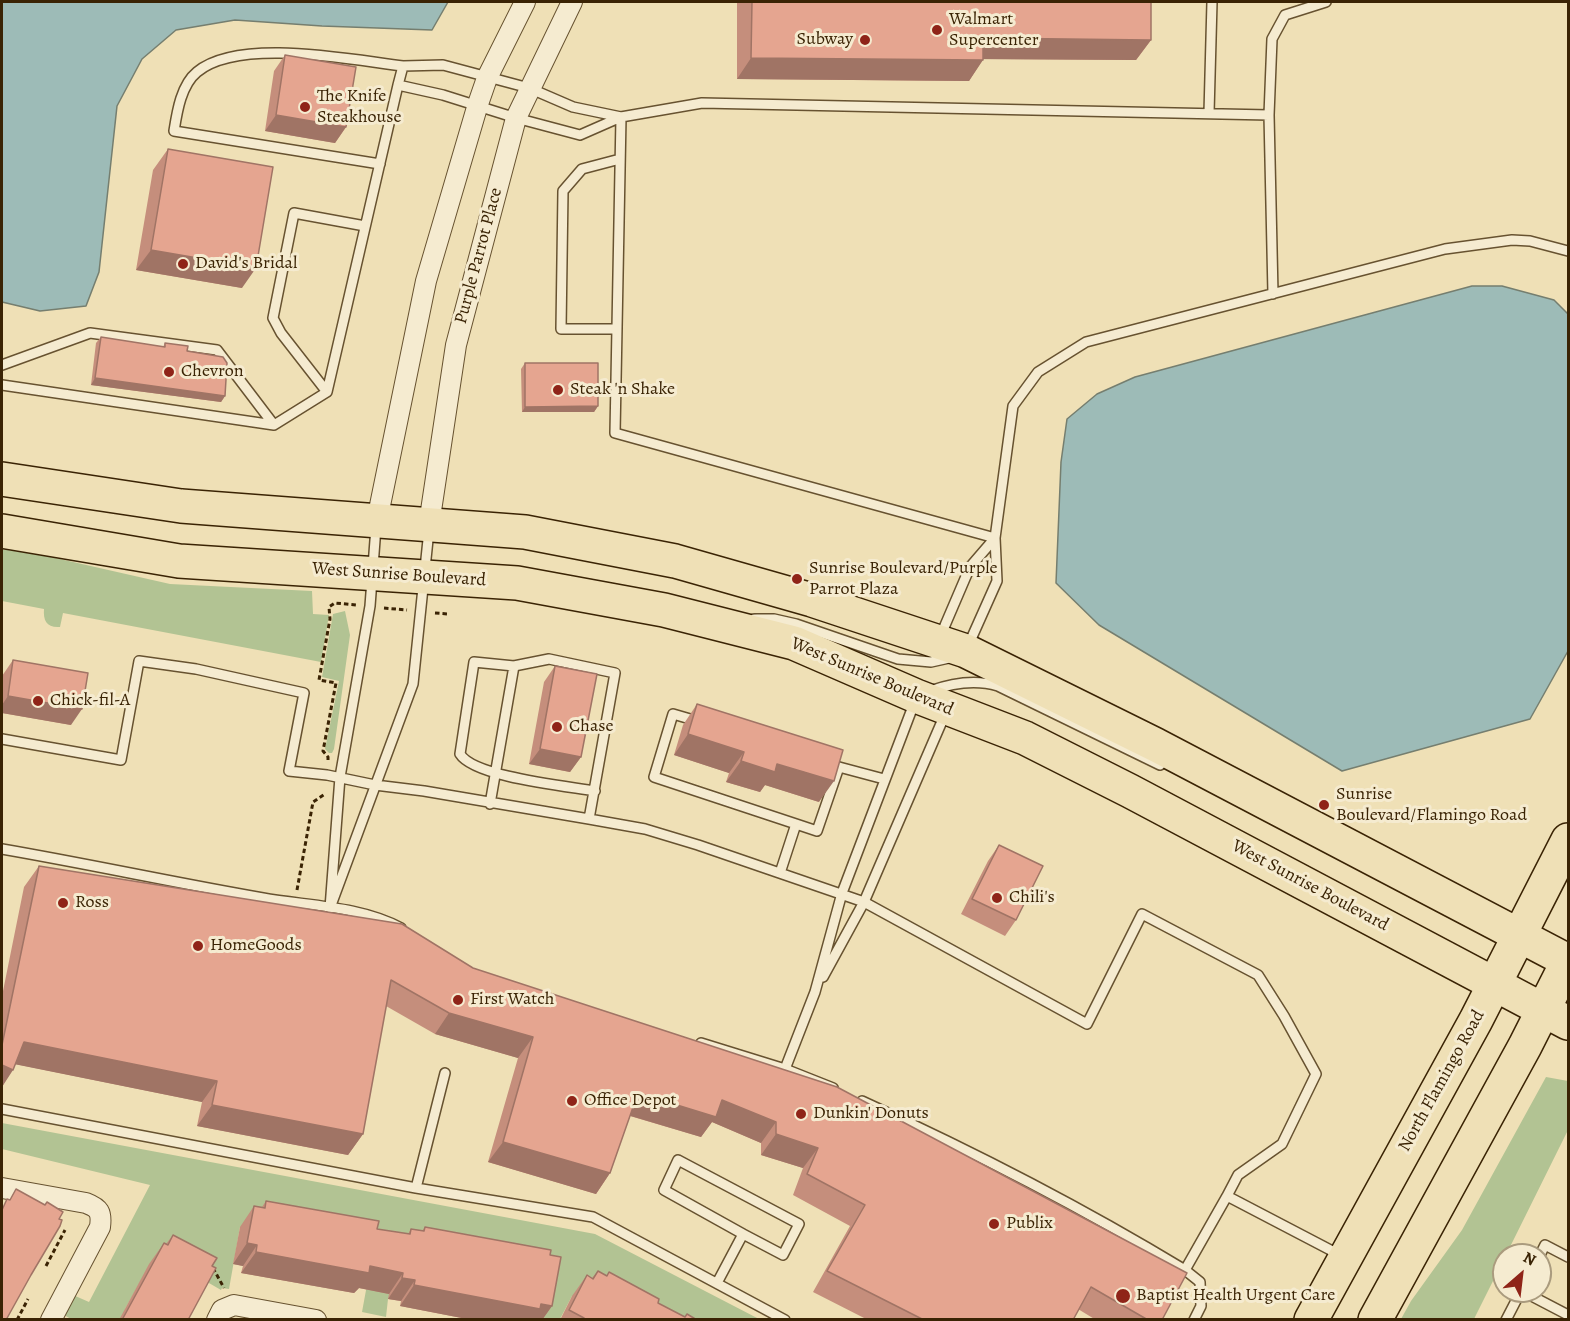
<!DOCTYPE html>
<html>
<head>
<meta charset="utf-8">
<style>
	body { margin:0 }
	#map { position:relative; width:1570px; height:1321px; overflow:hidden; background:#efe0b6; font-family:Alegreya,serif }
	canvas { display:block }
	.frame { position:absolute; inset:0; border:3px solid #3a2304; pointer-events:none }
	.north { position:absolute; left:1492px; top:1243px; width:60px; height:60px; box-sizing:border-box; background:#f5ebd0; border:2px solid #aa9b7e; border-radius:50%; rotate:28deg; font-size:16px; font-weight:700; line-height:24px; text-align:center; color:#3a2304 }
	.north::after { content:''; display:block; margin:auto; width:21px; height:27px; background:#8f2418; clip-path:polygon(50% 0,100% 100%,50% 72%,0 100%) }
</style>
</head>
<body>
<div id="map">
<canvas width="1570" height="1321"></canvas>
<div class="frame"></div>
<div class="north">N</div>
</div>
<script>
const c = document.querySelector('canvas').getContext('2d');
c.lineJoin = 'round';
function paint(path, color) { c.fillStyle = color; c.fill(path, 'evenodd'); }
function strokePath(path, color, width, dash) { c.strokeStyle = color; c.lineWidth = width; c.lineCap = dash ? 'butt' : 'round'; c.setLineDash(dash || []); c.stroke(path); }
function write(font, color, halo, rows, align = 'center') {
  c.font = font + ' Alegreya,serif'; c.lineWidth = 6; c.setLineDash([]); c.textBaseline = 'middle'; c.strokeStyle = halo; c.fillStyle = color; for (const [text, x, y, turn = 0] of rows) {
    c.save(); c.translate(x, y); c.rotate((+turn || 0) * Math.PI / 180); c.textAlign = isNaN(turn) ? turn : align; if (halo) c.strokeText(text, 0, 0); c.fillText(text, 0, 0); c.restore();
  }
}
const green = new Path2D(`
	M2 549 51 557 170 584 312 591 313 614 329 615 321 662 63 613 60 627C47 628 43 621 44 609L2 601Z
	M345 611 350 635 334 749 332 753H329L325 749 339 681 322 677 333 614Z
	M1546 1077 1568 1081V1130L1506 1255H1504V1259L1474 1319H1401L1411 1301 1462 1230Z
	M2 1123 595 1234 759 1319H645L572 1296 560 1319H539L546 1278 388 1299 386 1317 362 1312 373 1252 240 1227 229 1289 222 1288 221 1290 202 1279 150 1264 125 1309 124 1319H71L64 1315 73 1295 89 1302 150 1185 2 1149Z`);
const water = new Path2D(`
	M2 2H448L432 30 322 26 235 20 176 30 142 59 117 106 99 272 86 306 40 311 2 302Z
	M1472 286H1502L1554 300 1568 314V651L1530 719 1342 771 1099 625 1056 583 1061 462 1067 419 1097 394 1135 377Z`);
const path = new Path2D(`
	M384 608 407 610
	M435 613 448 614
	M328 760V757L323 751 336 683 319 680 330 619 329 607 335 603 356 605
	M297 890 313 802 325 794
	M46 1266 65 1230
	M213 1268 224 1288
	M17 1320 28 1299`);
const lane = new Path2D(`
	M443 65 529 88 573 107 621 117 580 135 516 118 443 95 398 85 403 66Z
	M1209 113 1212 2
	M1269 115 702 103 621 117 615 433 995 538 1013 406 1038 372 1086 342 1445 249 1512 240 1530 241 1568 251
	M380 164 174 131C177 112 181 85 197 72 239 37 352 60 403 66
	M1273 294 1269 115 1272 39 1285 15 1326 2
	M617 329H561L563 191 582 169 620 159
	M2 365 90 333 217 350 274 425
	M2 385 274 425 327 392 398 85
	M327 392 281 333 273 318 294 213 365 226
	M376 527 370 606 340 777 330 908 413 684 429 530
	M754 619H774L796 624 898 659 931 662 949 658
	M940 637 970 567 995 538
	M968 646 997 581 995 538
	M930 691C952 683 975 679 998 686L1160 765
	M697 721 673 714 654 777 796 824
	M2 739 121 760 139 661 196 669 304 693 289 771 327 775 375 785 424 791 589 819 645 829 698 845 864 902 1087 1024 1142 914 1258 975 1284 1016 1316 1074 1282 1144 1238 1175 1227 1196
	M839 767 884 779
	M490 804 514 666
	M589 819 615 673 549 659 514 666 474 662 460 754C474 777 566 786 595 791
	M2 849C89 864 176 883 263 898 309 906 360 906 401 928
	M780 873 796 824 817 831 839 767 827 763
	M823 977 864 902 946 712
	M701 1043 785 1069 833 1088
	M785 1069 815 992 842 893 915 701
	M862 1101C972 1151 1081 1207 1185 1270L1227 1196 1340 1255
	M2 1109 416 1188 593 1217 785 1320
	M416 1188 445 1073
	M1540 1255 1545 1245 1568 1257
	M1185 1270 1200 1282 1201 1306 1194 1320
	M717 1283 743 1234 664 1190 678 1160 799 1224 783 1255 743 1234
	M1522 1291 1568 1315
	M1506 1320 1521 1291`);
const street = new Path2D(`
	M377 520 426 281 478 104 487 78 525 2
	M429 524 456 345 516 118 572 2
	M2 1188 86 1203C99 1208 102 1212 100 1227L51 1320
	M217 1320 222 1310 234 1305 316 1320`);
const highway = new Path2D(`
	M2 479 181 506 525 532 675 561 812 600 966 651 1156 745 1568 961
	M2 531 179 561 517 583 664 610 794 643 916 696 1025 738 1130 791 1568 1023
	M1311 1320 1476 1020 1568 840
	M1375 1320 1525 1046 1568 961`);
const wall = new Path2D(`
	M737 2H1151V40L1136 60 983 59 969 81 737 79Z
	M285 55 346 127 335 143 265 131 274 71Z
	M168 149 242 288 136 270 153 170Z
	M101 337 163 347 165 343 187 351 225 396 221 402 91 385 96 343Z
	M525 363 598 406 594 412H522L521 369Z
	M13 660 71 725 2 713V676Z
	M555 666 581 757 570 772 529 764 544 682Z
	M697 704 819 802 765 785 760 792 726 782 729 773 674 755 683 725Z
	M999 845 1016 920 1005 936 961 914 988 861Z
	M39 866 473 968 1162 1320H1096L1078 1309 1073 1320H868L813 1292 850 1226 793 1195 803 1168 761 1155V1143L712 1122 701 1137 630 1116 610 1173 596 1194 488 1162 518 1058 435 1034 386 1006 363 1134 348 1155 197 1126 202 1102 15 1064 2 1087V996L24 887Z
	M266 1201 377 1229 408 1234 411 1229 422 1231 425 1227 550 1255 552 1306 542 1320H472L400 1306 401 1301 388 1299 389 1294 359 1288 354 1293 241 1273 243 1266 233 1264 240 1227 254 1206 262 1207Z
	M173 1235 212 1266 188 1320H119L149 1264 164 1243 166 1244Z
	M598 1271 606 1276 609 1272 658 1303 685 1317 697 1320H560L572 1296 587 1275 592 1278Z`);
const shadedWall = new Path2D(`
	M983 38 1151 40 1136 60 969 59Z
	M751 58 983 60 969 81 737 79Z
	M276 115 346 127 335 143 265 131Z
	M151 250 256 268 242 288 136 270Z
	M95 378 225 396 221 402 91 385Z
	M598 406 594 412H522L525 407Z
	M8 696 82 709 71 725 2 713V705Z
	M688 734 744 752 729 773 674 755Z
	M540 749 581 757 570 772 529 764Z
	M741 761 777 764 834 781 819 802 765 785 760 792 726 782Z
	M449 1013 533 1037 518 1058 435 1034Z
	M24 1042 217 1081 202 1102 9 1063Z
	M2 1065 13 1070 2 1087Z
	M638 1093 722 1100 776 1122 761 1143 712 1122 701 1137 624 1114Z
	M212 1105 363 1134 348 1155 197 1126Z
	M776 1134 818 1148 803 1168 761 1155Z
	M503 1142 610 1173 596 1194 488 1162Z
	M247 1243 257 1245 243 1266 233 1264Z
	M256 1252 370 1266 403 1273 389 1294 359 1288 354 1293 241 1273Z
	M402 1278 415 1280 401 1301 388 1299Z
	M414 1285 541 1304 552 1306 542 1320H472L400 1306Z`);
const building = new Path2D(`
	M752 2H1151V40L983 38V60L751 58Z
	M285 55 356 67 346 127 276 115Z
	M168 149 273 167 256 268 151 250Z
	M101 337 165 347V343L188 346 187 351 223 357 227 363 225 396 95 378Z
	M525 363H598V406L525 407Z
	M13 660 88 673 82 709 8 696Z
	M555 666 597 674 581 757 540 749Z
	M697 704 843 750 834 781 777 764 775 772 741 761 744 752 688 734Z
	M999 845 1043 866 1016 920 972 899Z
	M39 866 402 924 473 968 837 1087 1187 1273 1162 1320H1148L1091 1287 1073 1320H924L827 1271 865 1205 807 1174 818 1148 776 1134V1122L722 1100 716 1117 638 1093 610 1173 503 1142 533 1037 449 1013 391 980 363 1134 212 1105 217 1081 24 1042 13 1070 2 1065V1045Z
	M16 1189 45 1205 47 1202 63 1212 59 1219 62 1220 60 1226 31 1275 6 1320H2V1210L7 1199 10 1200Z
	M266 1201 379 1221 377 1229 410 1234 411 1229 424 1231 425 1227 551 1250 550 1255 561 1257 552 1306 541 1304 540 1309 414 1285 415 1280 402 1278 403 1273 370 1266 369 1273 256 1252 257 1245 247 1243 254 1206 265 1208Z
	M173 1235 217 1258 212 1266 216 1268 188 1320H122L164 1243 168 1245Z
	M598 1271 607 1276 609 1272 659 1299 658 1303 685 1317 687 1314 697 1320H584V1318L569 1310 587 1275 593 1279Z`);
const markers = [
	[937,30,6,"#8f2418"],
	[865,40,6,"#8f2418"],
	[305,107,6,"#8f2418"],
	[183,264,6,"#8f2418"],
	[169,372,6,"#8f2418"],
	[558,390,6,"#8f2418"],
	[797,579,6,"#8f2418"],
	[38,701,6,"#8f2418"],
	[557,727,6,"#8f2418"],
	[1324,805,6,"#8f2418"],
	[997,898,6,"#8f2418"],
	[63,903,6,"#8f2418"],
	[198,946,6,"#8f2418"],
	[458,1000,6,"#8f2418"],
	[572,1101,6,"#8f2418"],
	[801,1114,6,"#8f2418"],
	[994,1224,6,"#8f2418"],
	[1123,1296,8,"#8f2418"]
];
const poiNames = [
	["Walmart",949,20],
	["Supercenter",949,41],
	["Subway",853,40,"right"],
	["The Knife",317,97],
	["Steakhouse",317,118],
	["David's Bridal",195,264],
	["Chevron",181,372],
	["Steak 'n Shake",570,390],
	["Sunrise Boulevard/Purple",809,569],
	["Parrot Plaza",809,590],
	["Chick-fil-A",50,701],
	["Chase",569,727],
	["Sunrise",1336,795],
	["Boulevard/Flamingo Road",1336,816],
	["Chili's",1009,898],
	["Ross",75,903],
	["HomeGoods",210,946],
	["First Watch",470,1000],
	["Office Depot",584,1101],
	["Dunkin' Donuts",813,1114],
	["Publix",1006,1224],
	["Baptist Health Urgent Care",1136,1296]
];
const streetNames = [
	["Purple Parrot Place",479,256,-75],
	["West Sunrise Boulevard",399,575,4],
	["West Sunrise Boulevard",872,677,23],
	["West Sunrise Boulevard",1310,886,28],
	["North Flamingo Road",1442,1081,-61]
];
paint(green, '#b2c393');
paint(water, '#9dbbb7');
strokePath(water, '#757e6f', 1.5);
strokePath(lane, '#675230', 12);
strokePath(street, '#675230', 22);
strokePath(highway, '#3a2304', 36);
strokePath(path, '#3a2304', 3, [4.5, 3]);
strokePath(lane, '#f5ebd0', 9);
strokePath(street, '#f5ebd0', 20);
strokePath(highway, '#efe0b6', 33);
paint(wall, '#c58e7c');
paint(shadedWall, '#a07465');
paint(building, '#e5a590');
strokePath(building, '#a07465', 1.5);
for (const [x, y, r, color] of markers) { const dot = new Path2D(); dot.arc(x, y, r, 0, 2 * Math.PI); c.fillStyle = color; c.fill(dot); strokePath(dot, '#f5ebd0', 2); }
write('18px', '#3a2304', '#f5ebd0', poiNames, 'left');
write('18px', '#3a2304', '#f5ebd0', streetNames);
</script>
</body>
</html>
